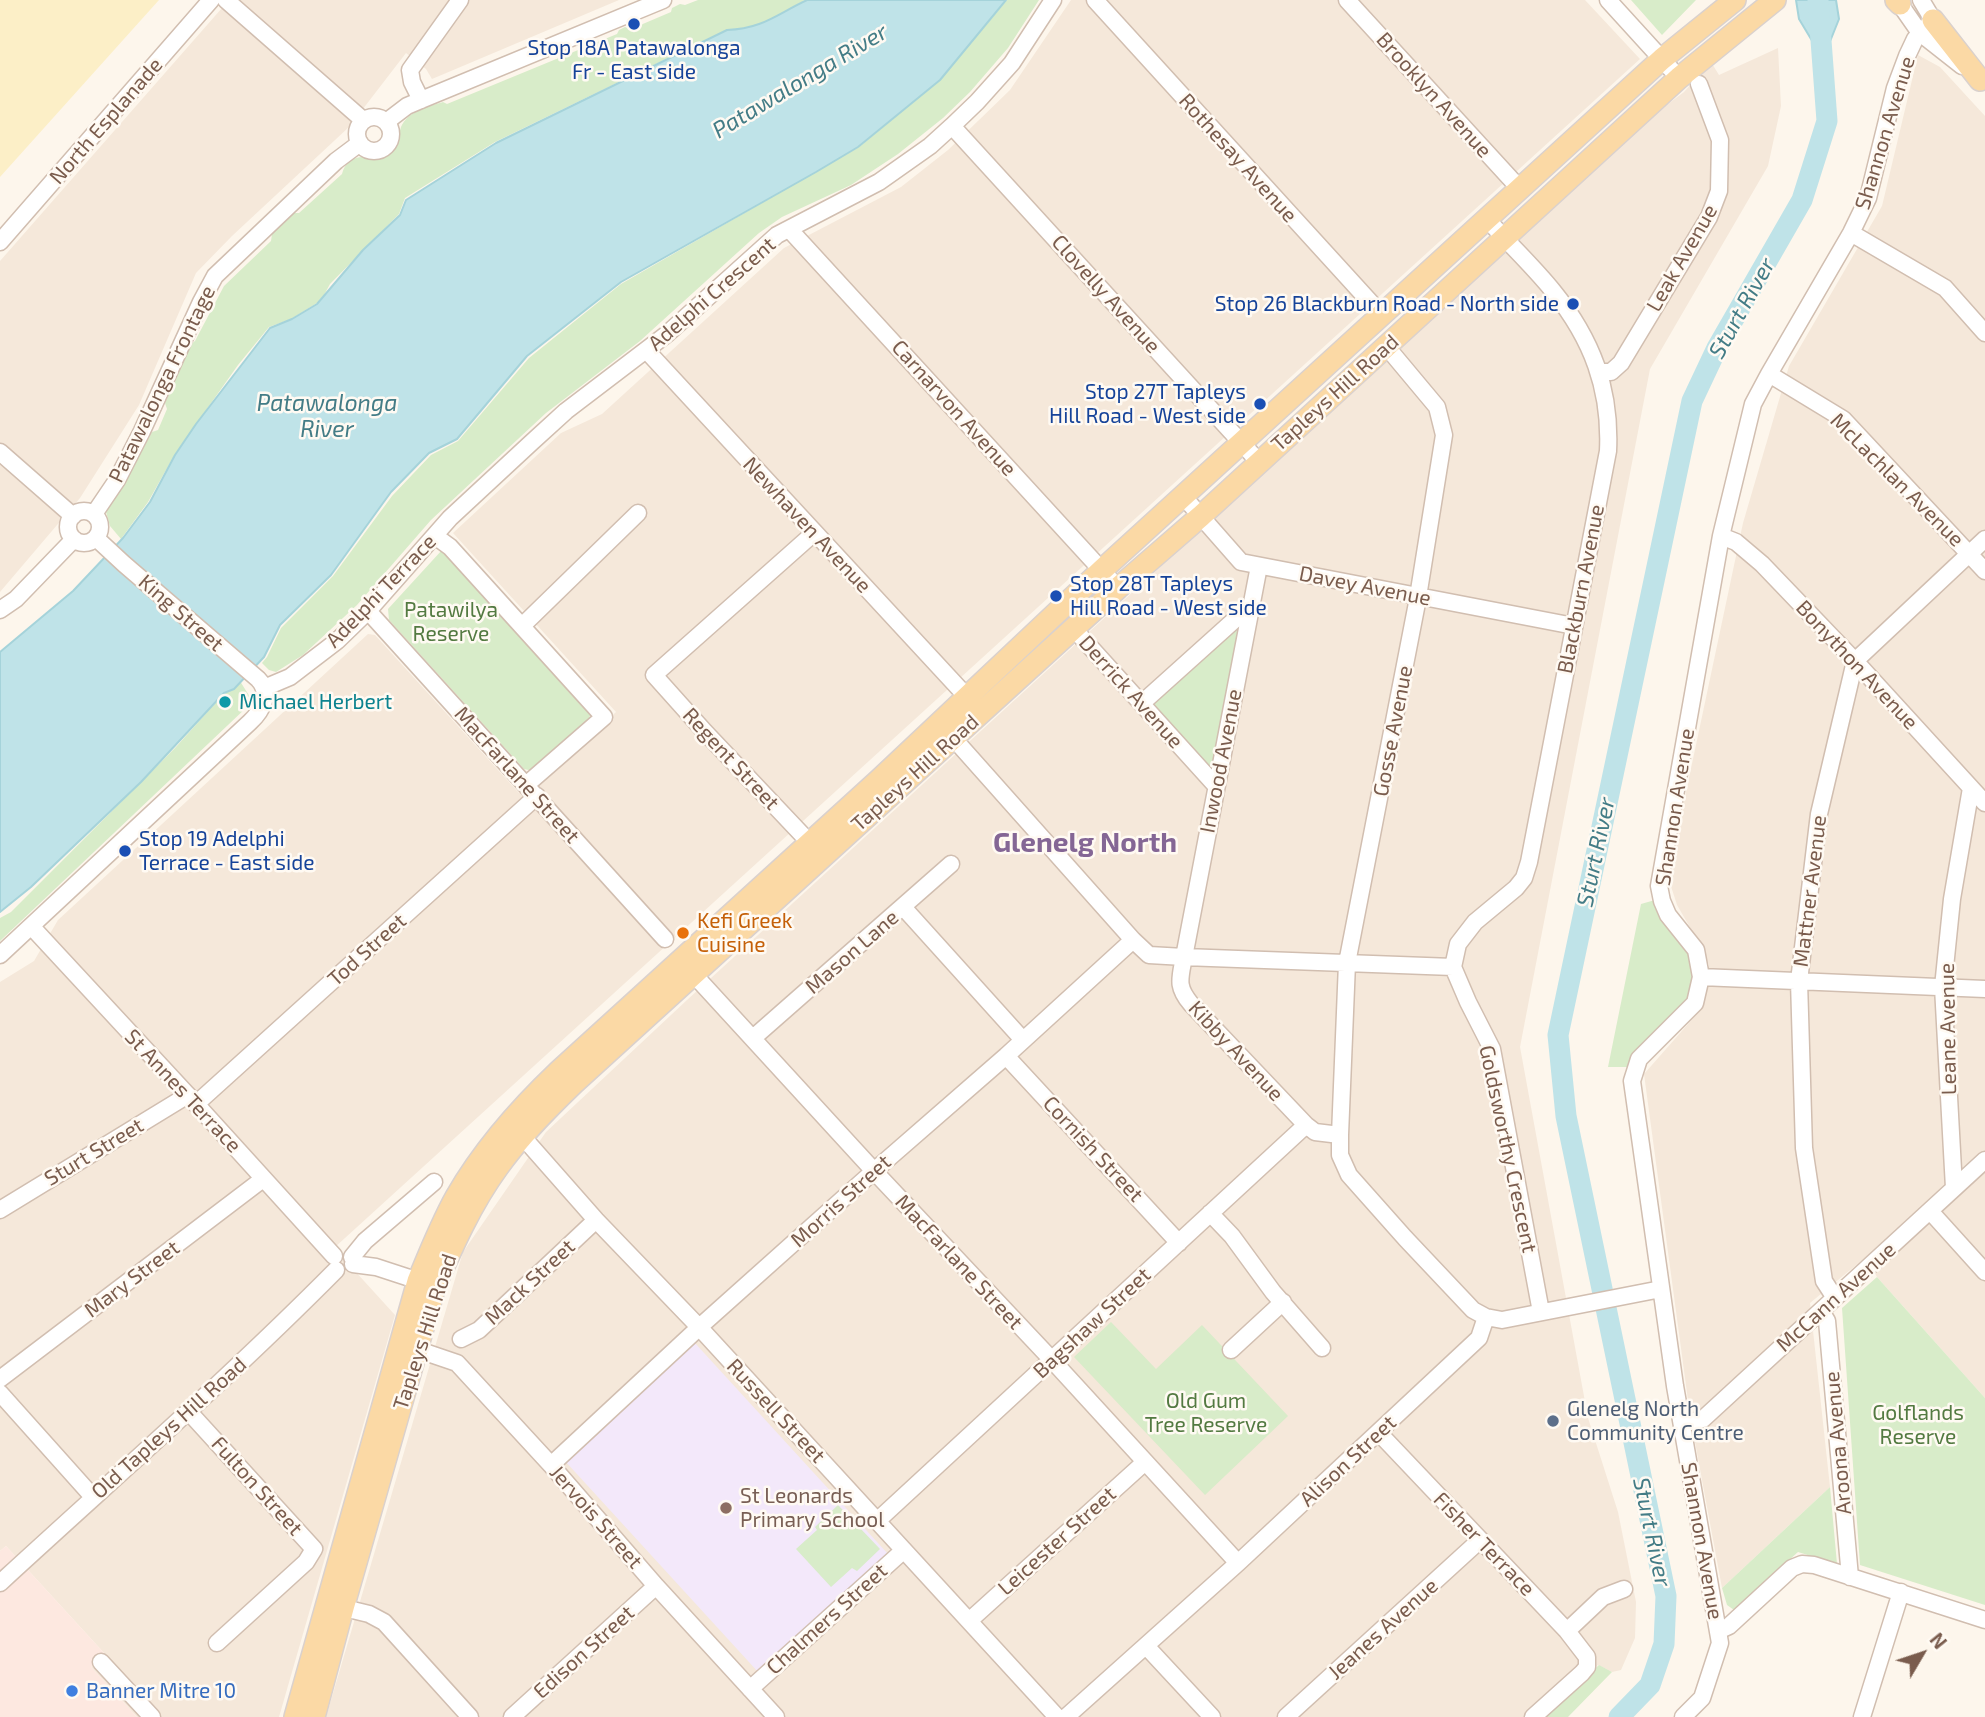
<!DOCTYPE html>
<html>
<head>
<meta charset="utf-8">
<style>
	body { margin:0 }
	#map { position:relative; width:1985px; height:1717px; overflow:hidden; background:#fdf6ec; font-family:"Exo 2",sans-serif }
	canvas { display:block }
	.north { position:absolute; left:1887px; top:1619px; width:70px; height:70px; -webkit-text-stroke:5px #fffaf3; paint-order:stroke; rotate:51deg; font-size:19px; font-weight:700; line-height:28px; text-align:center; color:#7a5c4d }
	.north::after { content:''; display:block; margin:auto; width:24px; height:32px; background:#7a5c4d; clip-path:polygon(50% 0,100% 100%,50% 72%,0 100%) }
</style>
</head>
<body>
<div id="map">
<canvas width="1985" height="1717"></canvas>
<div class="north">N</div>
</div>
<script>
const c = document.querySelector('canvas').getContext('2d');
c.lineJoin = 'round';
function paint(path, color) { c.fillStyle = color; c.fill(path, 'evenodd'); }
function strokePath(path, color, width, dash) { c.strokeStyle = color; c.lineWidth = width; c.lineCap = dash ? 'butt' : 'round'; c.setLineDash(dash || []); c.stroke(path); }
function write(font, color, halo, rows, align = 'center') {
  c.font = font + ' "Exo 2",sans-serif'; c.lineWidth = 5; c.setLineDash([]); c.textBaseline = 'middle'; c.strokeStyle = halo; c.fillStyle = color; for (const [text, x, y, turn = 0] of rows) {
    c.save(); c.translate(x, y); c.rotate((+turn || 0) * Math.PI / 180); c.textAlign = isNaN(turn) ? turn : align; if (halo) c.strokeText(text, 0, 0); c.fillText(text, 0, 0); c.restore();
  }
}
const residential = new Path2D(`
	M229 0H619L432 79 426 69 406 53 349 127 232 236 196 273 139 405 80 498 0 592V261Z
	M1071 0H1585L1640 59 334 1248 395 1315 279 1717H137L91 1667 105 1654 6 1546 0 1551V982L34 961 58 920 368 634 375 635 519 793 543 781 616 712 453 533 561 433 602 414 784 248 901 187 948 150 1010 90Z
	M1778 48 1781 106 1768 166 1650 369 1520 1047 1588 1418 1618 1512 1636 1602 1635 1638 1621 1670 1612 1672 1598 1665 1542 1717H326L463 1252 546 1132 687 1000 1656 113 1684 92 1711 62 1719 75Z
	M1918 55 1940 67 1985 116V1398L1877 1277 1866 1257 1810 1303 1830 1487 1722 1588 1690 1415 1644 1074 1703 1007 1709 965 1702 948 1677 905 1668 877 1743 523 1789 366 1882 206Z`);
const commercial = new Path2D(`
	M6 1546 105 1654 91 1667 137 1717H0V1551Z`);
const education = new Path2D(`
	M694 1342 888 1554 759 1673 565 1461Z`);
const green = new Path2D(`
	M698 0H805L762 24 747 29 726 30 495 142 405 198 399 214 330 284 324 295 317 303 291 319 269 327 238 365 175 454 148 502 121 539 110 526 106 512 128 476 152 432 158 430 167 409 165 403 191 344 195 341 224 286 271 241 272 234 294 213H299L342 174C348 150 372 160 389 151 398 146 398 136 401 127 408 111 427 107 443 102L447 104 617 34 619 30 625 27 631 29 671 12 672 8 680 4 685 5Z
	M1007 0H1039L1008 48 970 92 943 118 898 154 851 185 782 217 759 233 640 341 546 413 431 520 357 605 303 655 276 672 269 670 262 663 267 657 281 628 333 576 392 496 431 455 458 441 529 358 621 284 859 147 940 80Z
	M1631 0H1696L1662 35Z
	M442 550 591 714 589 718 533 771 524 769 389 620 388 609Z
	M1240 622 1212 773 1151 705Z
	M238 678 250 697 247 707 0 941V918L11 912 175 748Z
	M1655 900 1690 951 1695 977 1689 1001 1629 1067H1608L1641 904Z
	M1877 1277 1985 1398V1605L1860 1565 1842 1308Z
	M1111 1322 1156 1369 1202 1325 1288 1416 1205 1495 1074 1357Z
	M1830 1487 1837 1564 1798 1552 1734 1610 1727 1605 1722 1588Z
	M838 1505 880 1549 857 1571 852 1568 831 1587 796 1549 817 1530 815 1527Z
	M1599 1665 1612 1672 1568 1717H1542Z`);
const sand = new Path2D(`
	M0 0H159L0 177Z`);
const water = new Path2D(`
	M807 0H1006L940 80 858 147 816 172 621 282 527 356 457 439 429 453 391 492 331 575 280 625 264 657 234 689 224 693 141 782 31 887 0 912V652L73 591 123 538 150 502 175 455 196 424 270 328 292 319 317 304 363 250 400 215 406 200 496 143 727 30C762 29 777 14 807 0Z
	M1796 0H1836L1839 19 1823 59 1799 19Z`);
const river = new Path2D(`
	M1619 1717 1650 1685 1664 1644 1666 1596 1566 1116 1558 1035 1692 401 1717 348 1802 200 1827 121 1818 0`);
const minor = new Path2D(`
	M226 0 363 120
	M1095 0 1382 315
	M1347 0 1520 189
	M1608 0 1679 78
	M1897 0 1920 33 1962 66
	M421 100 412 82 410 70 460 0
	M357 134a17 17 0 1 1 34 0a17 17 0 1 1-34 0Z
	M386 122 407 106 421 100 663 0
	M952 126 1259 462
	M789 229 1118 588
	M1851 233 1945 288 1985 333
	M0 242 211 0
	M647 351 968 698
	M1600 372H1611L1621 363 1709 217 1719 191 1720 140 1699 84
	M1769 374 1843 419 1985 571
	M0 452 73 516
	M1183 496 1241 562 1574 626
	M68 527a16 16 0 1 1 32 0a16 16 0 1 1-32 0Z
	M94 514 117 480 142 431 201 302 215 276 336 161 360 143
	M435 536 450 547 604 717 526 785
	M1721 536 1736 542 1762 564 1855 661 1985 803
	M1259 566 1184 957 1453 967
	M0 610 16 599 74 539
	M368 611 665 939
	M522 626 638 513
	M1074 629 1216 786
	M264 688 290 677 337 641 368 611 450 518 532 442 566 411 667 334 777 235 879 182 930 146 952 126 977 102 1012 63 1053 0
	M1142 703 1250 606
	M947 731 1133 940 1149 955 1184 957C1180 979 1176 986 1191 1004L1306 1125 1315 1132 1340 1135V1155L1349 1175 1405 1238 1473 1310 1486 1317 1502 1320 1661 1289
	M810 843 705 732 654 675 814 533
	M903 907 1023 1040
	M31 926 196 1104 334 1256
	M0 955 250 722C262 711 272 693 258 679L124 564 96 538
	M686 966 874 1171 1052 1360 1238 1563
	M1453 967 1458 944 1475 922 1516 888 1524 878 1529 862 1608 451C1611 389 1592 339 1553 291 1533 266 1508 243 1487 219
	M1453 967 1468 1002 1492 1049 1541 1312
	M1701 977 1985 989
	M753 1038 951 864
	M1006 1056 1179 1243
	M196 1104 537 796
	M1340 1135 1347 963 1417 603 1444 435 1437 407 1386 346
	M522 1136 596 1220 699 1327 1057 1717
	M1954 1188 1943 987 1952 899 1971 788
	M0 1210 188 1095
	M1930 1211 1985 1272
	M1210 1213 1232 1236 1273 1292 1322 1348
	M352 1257 365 1241 434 1182
	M353 1264 376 1267 428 1284
	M1835 1298 1824 1281 1804 1148 1799 981 1819 814 1855 661 1985 539
	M1821 1311 1827 1321 1850 1577
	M461 1339 479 1330 596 1220
	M407 1346 457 1363 551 1465 656 1586 776 1717
	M1231 1350 1283 1302
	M0 1379 263 1179
	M0 1393 93 1497
	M189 1412 314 1549 306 1562 217 1643
	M1682 1424 1703 1419 1985 1160
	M1379 1433 1567 1631 1587 1657V1667L1582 1673 1533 1717
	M551 1465 705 1322 874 1171 1006 1056 1133 940
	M877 1521 1306 1125
	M0 1583C113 1479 228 1379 336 1270
	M332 1605 369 1614 384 1622 470 1717
	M969 1621 1145 1462
	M1567 1631 1603 1597 1624 1589
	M1718 1631 1729 1626 1792 1568 1802 1564 1814 1565 1985 1620
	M1146 1646 1212 1717
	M101 1662 152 1717
	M750 1689 904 1550
	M512 1717 656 1586
	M1066 1717 1238 1563 1479 1338 1486 1317
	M1286 1717 1479 1541
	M1683 1717 1702 1698 1720 1643 1675 1386 1632 1081 1639 1059 1695 1003 1701 977 1696 950 1668 915 1662 901 1659 886 1721 536 1753 404 1769 374 1851 233 1868 198 1895 88 1907 56 1915 39 1933 20 1921 0
	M1862 1717 1901 1592`);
const major = new Path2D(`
	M1896 0 1900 4
	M1933 20 1980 80
	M295 1717 418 1281C430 1252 441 1224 456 1197 483 1150 519 1109 559 1071L879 780 1102 570 1662 59 1735 0
	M314 1717 343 1608 435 1286C453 1245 471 1204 498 1167 520 1136 547 1109 574 1083L1118 588 1201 516 1679 78 1775 0`);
const markers = [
	[634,24,7,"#1a4fb4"],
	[1573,304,7,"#1a4fb4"],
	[1260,404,7,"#1a4fb4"],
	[1056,596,7,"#1a4fb4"],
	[225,702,7,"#0f9aa8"],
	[125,851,7,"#1a4fb4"],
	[683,933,7,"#e8710a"],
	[1553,1421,7,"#5c6f8a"],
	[726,1508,7,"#8d6e63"],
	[72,1691,7,"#3f7fe0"]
];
const transitNames = [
	["Stop 18A Patawalonga",634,48,"center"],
	["Fr - East side",634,72,"center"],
	["Stop 26 Blackburn Road - North side",1559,304],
	["Stop 27T Tapleys",1246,392],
	["Hill Road - West side",1246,416],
	["Stop 28T Tapleys",1070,584,"left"],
	["Hill Road - West side",1070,608,"left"],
	["Stop 19 Adelphi",139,839,"left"],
	["Terrace - East side",139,863,"left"]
];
const streetNames = [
	["Brooklyn Avenue",1434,95,48],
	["North Esplanade",106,121,-49],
	["Shannon Avenue",1885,133,-73],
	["Rothesay Avenue",1238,158,48],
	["Leak Avenue",1682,258,-60],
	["Adelphi Crescent",712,294,-41],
	["Clovelly Avenue",1106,294,48],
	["Patawalonga Frontage",162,384,-64],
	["Tapleys Hill Road",1335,393,-42],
	["Carnarvon Avenue",954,408,48],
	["McLachlan Avenue",1897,480,45],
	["Newhaven Avenue",807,525,47],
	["Davey Avenue",1365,586,11],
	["Blackburn Avenue",1581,589,-79],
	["Adelphi Terrace",381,591,-46],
	["King Street",181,613,41],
	["Bonython Avenue",1857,665,47],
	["Derrick Avenue",1131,692,48],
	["Gosse Avenue",1393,731,-79],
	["Regent Street",731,759,47],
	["Inwood Avenue",1221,761,-79],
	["Tapleys Hill Road",915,773,-42],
	["MacFarlane Street",517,775,48],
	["Shannon Avenue",1675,807,-81],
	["Mattner Avenue",1810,891,-83],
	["Tod Street",367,950,-42],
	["Mason Lane",852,952,-41],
	["Leane Avenue",1948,1029,-91],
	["Kibby Avenue",1236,1051,47],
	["St Annes Terrace",183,1091,47],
	["Cornish Street",1093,1149,47],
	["Goldsworthy Crescent",1508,1149,78],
	["Sturt Street",94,1152,-31],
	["Morris Street",841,1201,-42],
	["MacFarlane Street",959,1262,47],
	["Mary Street",132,1279,-37],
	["Mack Street",530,1282,-43],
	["McCann Avenue",1836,1297,-42],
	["Bagshaw Street",1092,1323,-43],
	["Tapleys Hill Road",425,1332,-72],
	["Russell Street",776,1411,47],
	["Old Tapleys Hill Road",169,1428,-42],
	["Aroona Avenue",1838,1443,-95],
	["Alison Street",1348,1461,-43],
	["Fulton Street",257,1486,48],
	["Jervois Street",596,1517,49],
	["Leicester Street",1057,1541,-42],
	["Shannon Avenue",1702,1541,80],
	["Fisher Terrace",1484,1544,46],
	["Chalmers Street",827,1619,-42],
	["Jeanes Avenue",1383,1629,-42],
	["Edison Street",584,1652,-42]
];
const parkNames = [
	["Patawilya",451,610],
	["Reserve",451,634],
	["Old Gum",1206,1401],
	["Tree Reserve",1206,1425],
	["Golflands",1918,1413],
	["Reserve",1918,1437]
];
const cultureNames = [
	["Michael Herbert",239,702]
];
const foodNames = [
	["Kefi Greek",697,921],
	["Cuisine",697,945]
];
const serviceNames = [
	["Glenelg North",1567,1409],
	["Community Centre",1567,1433]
];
const educationNames = [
	["St Leonards",740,1496],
	["Primary School",740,1520]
];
const shopNames = [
	["Banner Mitre 10",86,1691]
];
const waterNames = [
	["Patawalonga River",800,81,-31],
	["Sturt River",1742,308,-61],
	["Patawalonga",327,403],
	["River",327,429],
	["Sturt River",1596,852,-78],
	["Sturt River",1652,1532,78]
];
const districtNames = [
	["Glenelg North",1085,843]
];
paint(residential, '#f5e8da');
paint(commercial, '#fde8e0');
paint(education, '#f3e8fa');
paint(green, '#d8ecc9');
paint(sand, '#fcefc7');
paint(water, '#bfe3e8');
strokePath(water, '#a5d3da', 2);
strokePath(river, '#bfe3e8', 21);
strokePath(minor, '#d1beb0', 19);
strokePath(major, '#dad1cd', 24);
strokePath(minor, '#fff', 16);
strokePath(major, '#fbd9a5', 21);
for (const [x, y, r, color] of markers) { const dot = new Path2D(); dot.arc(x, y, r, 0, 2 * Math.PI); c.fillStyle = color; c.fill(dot); strokePath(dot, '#fffaf3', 2.5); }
write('21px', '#164399', '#fffaf3', transitNames, 'right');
write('21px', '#7a5c4d', '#fffaf3', streetNames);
write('21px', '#537a41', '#fffaf3', parkNames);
write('21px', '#0d838f', '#fffaf3', cultureNames, 'left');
write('21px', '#c56008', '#fffaf3', foodNames, 'left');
write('21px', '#4e5e75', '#fffaf3', serviceNames, 'left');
write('21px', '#785e54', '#fffaf3', educationNames, 'left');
write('21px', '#366cbe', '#fffaf3', shopNames, 'left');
write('italic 23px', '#437c86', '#fffaf3', waterNames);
write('bold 28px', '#846695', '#fffaf3', districtNames);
</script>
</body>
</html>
